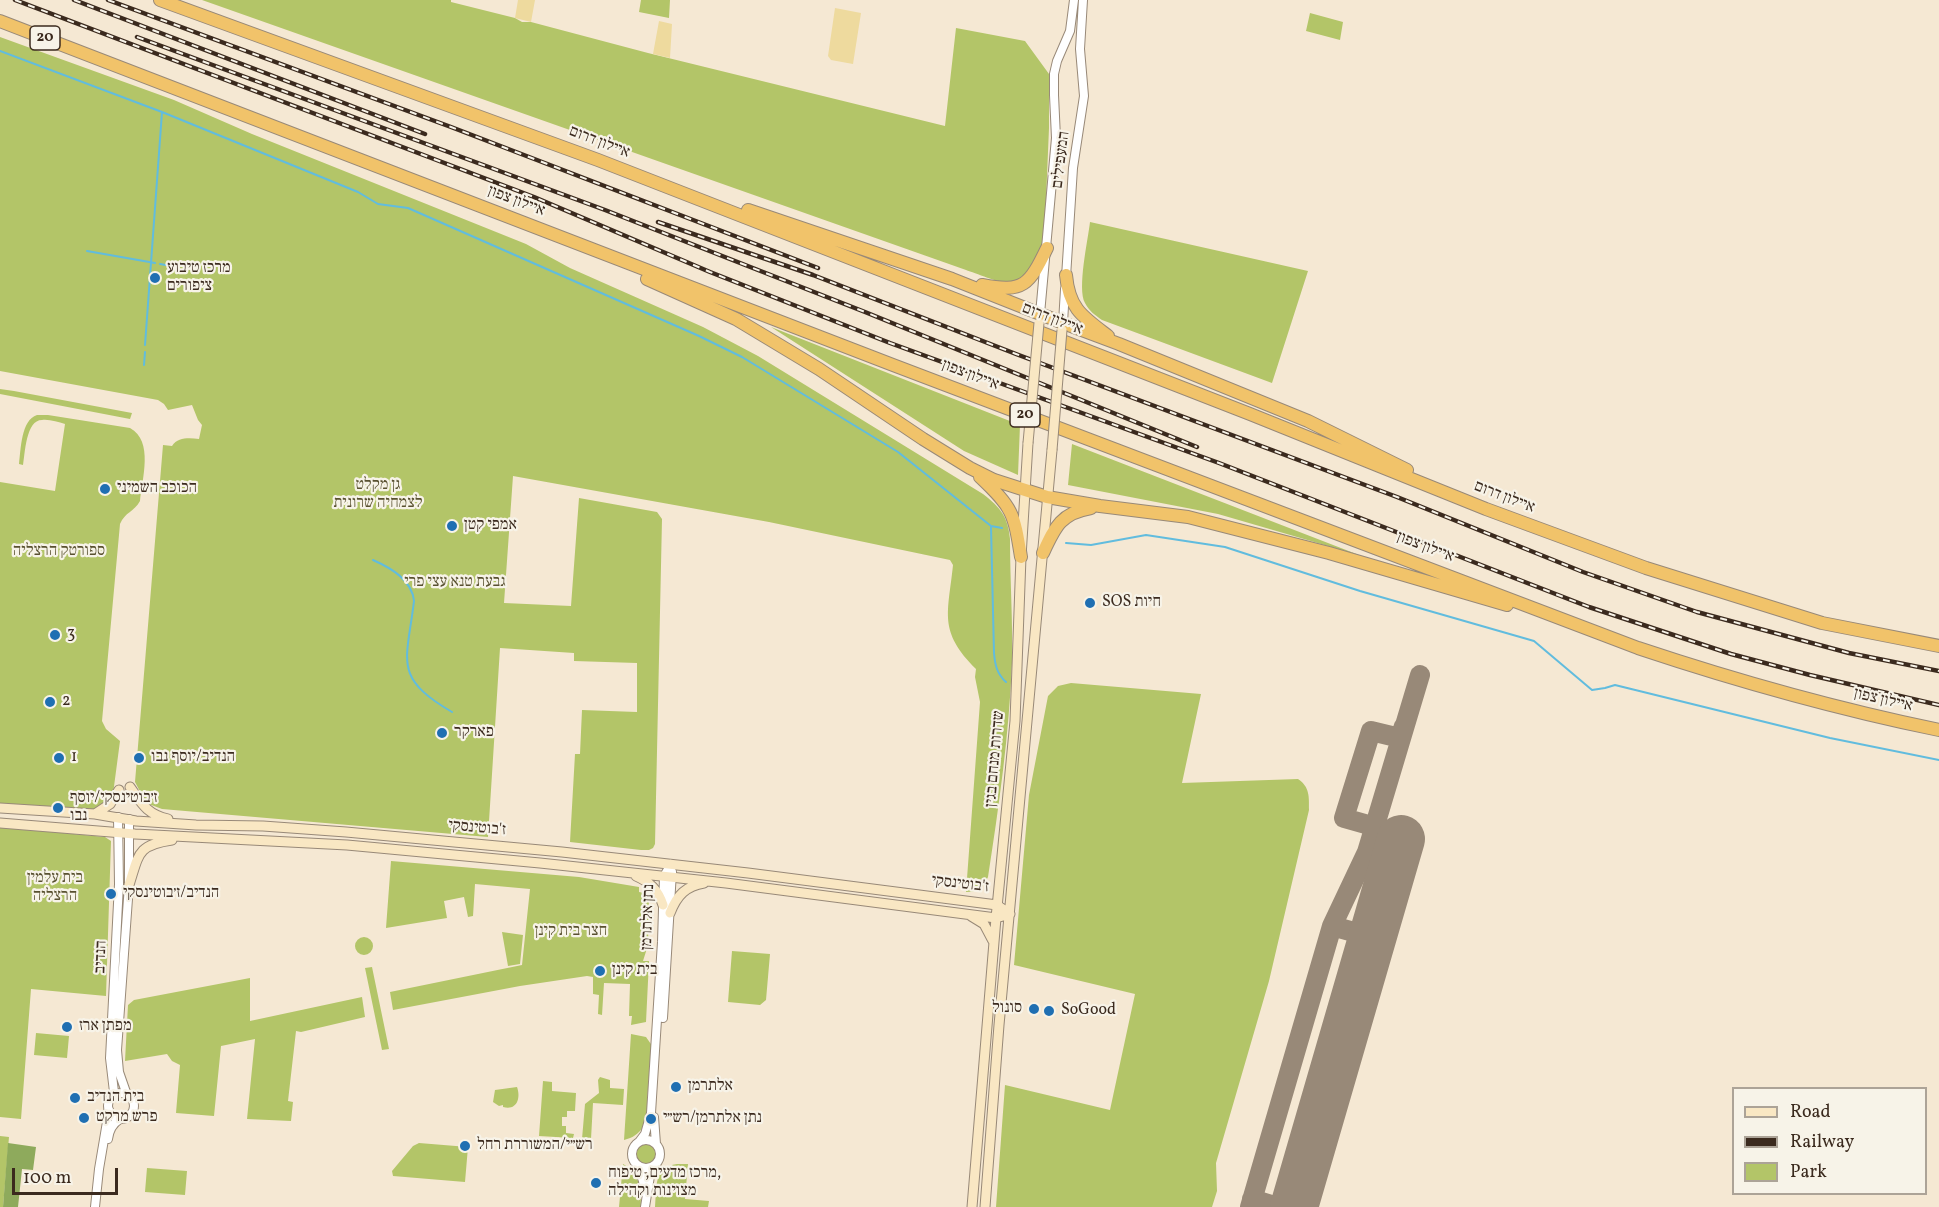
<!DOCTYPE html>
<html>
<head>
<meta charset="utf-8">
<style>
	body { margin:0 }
	#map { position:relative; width:1939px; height:1207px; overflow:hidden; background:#f5e8d3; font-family:Vollkorn,serif }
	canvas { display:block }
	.legend { position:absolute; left:1732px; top:1087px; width:195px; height:108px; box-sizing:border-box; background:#f7f3e8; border:2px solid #aca397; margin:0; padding:8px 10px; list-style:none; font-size:18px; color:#3b2a1e }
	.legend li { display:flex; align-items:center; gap:12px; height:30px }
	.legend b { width:30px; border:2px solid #aca397 }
	.scale { position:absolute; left:12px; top:1168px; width:106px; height:27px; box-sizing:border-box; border:3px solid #3b2a1e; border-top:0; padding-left:8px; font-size:18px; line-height:21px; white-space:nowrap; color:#3b2a1e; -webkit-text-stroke:4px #f7f3e8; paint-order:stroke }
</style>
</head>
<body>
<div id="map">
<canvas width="1939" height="1207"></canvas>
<ul class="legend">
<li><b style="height:8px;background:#f9e7c3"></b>Road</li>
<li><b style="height:8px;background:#3b2a1e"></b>Railway</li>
<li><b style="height:16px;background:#b3c568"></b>Park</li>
</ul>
<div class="scale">100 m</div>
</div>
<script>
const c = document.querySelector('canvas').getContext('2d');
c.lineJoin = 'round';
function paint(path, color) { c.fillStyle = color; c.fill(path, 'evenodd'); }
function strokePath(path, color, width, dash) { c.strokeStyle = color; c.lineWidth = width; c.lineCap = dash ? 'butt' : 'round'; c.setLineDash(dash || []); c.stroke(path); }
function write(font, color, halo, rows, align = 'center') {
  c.font = font + ' Vollkorn,"Frank Ruhl Libre",serif'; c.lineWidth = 4.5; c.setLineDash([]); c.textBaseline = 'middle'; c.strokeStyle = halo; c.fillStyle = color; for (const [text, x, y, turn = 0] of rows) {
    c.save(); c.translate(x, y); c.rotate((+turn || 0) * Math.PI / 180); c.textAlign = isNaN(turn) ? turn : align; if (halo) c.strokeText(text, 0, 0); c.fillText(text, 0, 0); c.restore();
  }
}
const green = new Path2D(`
	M202 0H451V2L515 18 522 22H531L648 53 945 126 956 28 1025 41 1049 74V128L1044 247C1038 261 1026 283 1008 283 1000 283 975 273 966 270Z
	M641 0H670L669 18 639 12Z
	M1310 13 1343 22 1340 40 1306 31Z
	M0 37 174 100 252 134 526 244 570 268 703 327 758 356 983 494C1001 508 1008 517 1010 539 1010 581 1013 622 1012 663 1009 735 999 806 988 877 983 888 978 892 966 892L980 702 975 677 976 669C938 631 948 614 953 565L950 560 769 522 513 476 504 603 571 606 579 498 657 512 662 519 655 844 653 848 649 850H641L570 842 575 754H580L582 710 637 712V663L574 661V653L500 648 488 837 162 809 146 803 135 782 163 445 172 446C178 437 189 438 199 439L202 425 198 420 192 405 168 410 164 404 158 400 0 371Z
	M1090 222 1308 271 1272 383 1102 320C1095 315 1089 311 1085 303 1077 289 1088 240 1090 222Z
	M771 327 1020 425 1018 475 964 451Z
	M0 389 14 391 132 413 130 419 0 394Z
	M37 415H48L130 428C154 441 142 479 140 501 134 512 125 512 120 524L102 721 106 729 120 741 113 794 105 804 93 811 0 805V482L55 491 65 424C58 422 49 419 42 420 26 420 25 453 23 465L19 464C21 449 21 420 37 415Z
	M1072 444 1359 555 1218 514 1068 485Z
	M1071 683 1201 694 1182 783 1298 779C1310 787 1309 797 1309 810L1269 981 1216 1163 1217 1191 1212 1207H996L1005 1085 1110 1110 1135 994 1014 965 1029 795 1048 696 1058 686Z
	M0 827 105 837 111 841 106 996 31 989 21 1119 0 1117Z
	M391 861 579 877 639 887V892L649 894 648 945 643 961H649L646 1022 631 1025 632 1016H629L630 984 604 983 602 1015 598 1014 599 995 593 994V977L587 976 520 986 393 1010 390 992 522 965 530 889 475 884 473 916 468 917 464 897 444 901 447 918 386 928Z
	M502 932 523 935 520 964 508 966Z
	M355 946a9 9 0 1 1 18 0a9 9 0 1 1-18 0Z
	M732 951 770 954 766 1000 760 1005 728 1002Z
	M372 967 389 1049 382 1050 365 968Z
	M250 978V1021L362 997 365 1017 301 1032 296 1031 288 1101 293 1102 291 1121 247 1119 255 1039 221 1046 214 1116 176 1113 180 1065 172 1061 167 1054 125 1061 128 1005 134 1000Z
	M36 1033 69 1036 67 1058 34 1055Z
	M631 1034 646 1037 653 1047V1051L651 1052 647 1102 649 1103C649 1121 642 1136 624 1140Z
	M600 1077 610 1080V1088L624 1089 623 1105 593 1103 591 1139H582L585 1104 599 1093 598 1080Z
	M543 1081 552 1082V1091L576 1093 575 1111H567V1117H562V1126H566V1133L574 1134 573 1138 539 1136Z
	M517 1087C521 1098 517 1111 503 1107V1105L499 1106 493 1102 495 1090Z
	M0 1136 9 1137 3 1207H0Z
	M419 1143 468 1147 465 1182 393 1176 392 1171 413 1146Z
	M636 1154a10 10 0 1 1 20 0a10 10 0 1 1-20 0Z
	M623 1164C640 1173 641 1189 641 1207H619Z
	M677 1164H688L685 1199 709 1201 708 1207H655C657 1187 653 1167 677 1164Z
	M147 1168 187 1171 185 1195 145 1192Z`);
const forest = new Path2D(`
	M8 1143 36 1147 33 1170 22 1169 18 1207H3Z`);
const sand = new Path2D(`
	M518 0H535L531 22 515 18Z
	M835 8 861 13 853 64 831 60 828 56Z
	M659 21 672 24 670 58 653 54Z`);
const stream = new Path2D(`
	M0 51 162 112 358 192 378 204 408 208 699 336 742 357 898 452 991 526 1002 528
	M87 251 155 263
	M160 264 177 267
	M145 345 162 112
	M144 365 145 352
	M991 527 994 653C995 665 997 674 1006 682
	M1066 543 1091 545 1146 535 1225 547 1360 591 1534 641 1592 690 1605 688 1615 685 1830 738 1939 760
	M373 560C391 568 412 580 414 601 407 661 392 677 452 712`);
const taxiway = new Path2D(`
	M1401 839 1383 829 1344 818 1371 731 1400 738 1404 726
	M1332 926 1372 937
	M1252 1199 1278 1207
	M1250 1207 1332 926 1367 852 1420 675`);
const runway = new Path2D(`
	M1294 1207 1401 839`);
const tertiary = new Path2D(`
	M1066 277 1073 168 1084 96 1080 49 1083 0
	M1040 314 1056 138 1054 95V74L1057 61 1070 31 1074 0
	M1063 323 1065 289
	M663 1018 672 872
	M108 1106a13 13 0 1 1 26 0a13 13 0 1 1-26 0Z
	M127 1095 119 1072 117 1050 129 885V819
	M111 1098 114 1092 110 1058 119 884 118 817
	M654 1117 656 1144
	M108 1139C109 1130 112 1124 120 1119
	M632 1154a14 14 0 1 1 28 0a14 14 0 1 1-28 0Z
	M639 1142 645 1134 651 1113 662 942 664 876 671 864
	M638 1166 643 1181 644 1192
	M95 1207 99 1169 109 1110
	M645 1207 650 1176 655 1165`);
const secondary = new Path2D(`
	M130 787C142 804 147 814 168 819
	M0 808 95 814 136 821 196 825 263 826 346 832 562 852 748 873 997 905 1010 914
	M95 814 110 804 119 790
	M0 823 135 834 347 845 540 863 726 883 996 918 1010 914
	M636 876C650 882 658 890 663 905
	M129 885C139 854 137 845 172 840
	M670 913C677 895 686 886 704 883
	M971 916 984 924 993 941
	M972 1207 996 918 1015 721 1021 557 1028 443
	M985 1207 999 1025 1052 450`);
const motorway = new Path2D(`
	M160 0 598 160 1250 414 1486 509 1646 568 1822 623 1939 646
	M0 21 893 365 1638 648C1737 681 1837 709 1939 730
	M748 210 952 279 1063 323 1119 344 1308 421 1407 470
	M1066 275C1069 309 1083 317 1108 336
	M647 279 736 319 819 369 923 439 970 468 994 480 1047 497 1100 506 1188 517 1329 553 1507 605
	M982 285C1024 293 1029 285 1047 248
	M980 477C1013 508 1014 513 1021 557
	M1043 553C1055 527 1061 513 1091 508`);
const rail = new Path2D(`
	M15 0 534 197 710 272 890 343 1219 463 1589 607 1731 654 1810 675 1939 705
	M74 0 425 134
	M108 0 451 127 818 268
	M137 37 605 210 865 312 1197 447
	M658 222 813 275 1016 354 1397 497 1583 572 1697 612 1849 653 1939 671`);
const secondaryBridge = new Path2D(`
	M1028 443 1039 323
	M1052 450 1062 330`);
const markers = [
	[155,278,6,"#1f6fb2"],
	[105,489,6,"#1f6fb2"],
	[452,526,6,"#1f6fb2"],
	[1090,603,6,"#1f6fb2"],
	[55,635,6,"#1f6fb2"],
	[50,702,6,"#1f6fb2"],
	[442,733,6,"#1f6fb2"],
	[59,758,6,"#1f6fb2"],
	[139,758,6,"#1f6fb2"],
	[58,808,6,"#1f6fb2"],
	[111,894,6,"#1f6fb2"],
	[600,971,6,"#1f6fb2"],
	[1034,1009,6,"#1f6fb2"],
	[1049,1011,6,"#1f6fb2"],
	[67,1027,6,"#1f6fb2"],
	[676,1087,6,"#1f6fb2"],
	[75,1098,6,"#1f6fb2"],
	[84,1118,6,"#1f6fb2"],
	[651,1119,6,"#1f6fb2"],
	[465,1146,6,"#1f6fb2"],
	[596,1183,6,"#1f6fb2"]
];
const shields = [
	[45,38,30],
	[1025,415,30]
];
const shieldNames = [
	["20",45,38],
	["20",1025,415]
];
const streetNames = [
	["איילון דרום",599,143,21],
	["המעפילים",1062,160,-83],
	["איילון צפון",516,202,21],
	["איילון דרום",1052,320,21],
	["איילון צפון",970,376,21],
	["איילון דרום",1504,498,21],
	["איילון צפון",1425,548,21],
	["איילון צפון",1883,701,13],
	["שדרות מנחם בגין",996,759,-85],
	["ז'בוטינסקי",477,829,5],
	["ז'בוטינסקי",960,885,7],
	["נתן אלתרמן",649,917,-88],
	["הנדיב",102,957,-88]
];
const poiNames = [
	["מרכז טיבוע",167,269],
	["ציפורים",167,287],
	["הכוכב השמיני",117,489],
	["אמפי קטן",464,526],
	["SOS חיות",1102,603],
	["3",67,635],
	["2",62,702],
	["פארקר",454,733],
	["1",71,758],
	["הנדיב/יוסף נבו",151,758],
	["ז׳בוטינסקי/יוסף",70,799],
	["נבו",70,817],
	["הנדיב/ז׳בוטינסקי",123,894],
	["בית קינן",612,971],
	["סונול",1022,1009,"right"],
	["SoGood",1061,1011],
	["מפתן ארז",79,1027],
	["אלתרמן",688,1087],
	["בית הנדיב",87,1098],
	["פרש מרקט",96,1118],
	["נתן אלתרמן/רש״י",663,1119],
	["רש״י/המשוררת רחל",477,1146],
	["מרכז מדעים, טיפוח,",608,1174],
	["מצוינות וקהילה",608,1192]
];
const parkNames = [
	["גן מקלט",378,486],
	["לצמחיה שרונית",378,504],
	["ספורטק הרצליה",59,552],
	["גבעת טנא עצי פרי",455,583],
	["בית עלמין",55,879],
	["הרצליה",55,897],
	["חצר בית קינן",571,932]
];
paint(green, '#b3c568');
paint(forest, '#8eaa5c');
paint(sand, '#eeda9e');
strokePath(stream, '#61bcde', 2);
strokePath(taxiway, '#988978', 20);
strokePath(runway, '#988978', 48);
strokePath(tertiary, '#988978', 10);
strokePath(secondary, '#988978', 11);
strokePath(motorway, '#988978', 14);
strokePath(tertiary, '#fff', 8);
strokePath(secondary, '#f9e7c3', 9);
strokePath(motorway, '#f1c36a', 12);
strokePath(rail, '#3b2a1e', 4.5);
strokePath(rail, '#f7f3e8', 2, [7]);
strokePath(secondaryBridge, '#988978', 11, []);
strokePath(secondaryBridge, '#f9e7c3', 9);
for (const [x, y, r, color] of markers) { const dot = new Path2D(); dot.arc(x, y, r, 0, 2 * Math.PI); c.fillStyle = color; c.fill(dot); strokePath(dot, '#f7f3e8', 2); }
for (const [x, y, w] of shields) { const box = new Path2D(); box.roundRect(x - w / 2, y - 12, w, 24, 4.5); c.fillStyle = '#f7f3e8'; c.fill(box); strokePath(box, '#3b2a1e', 1.5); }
write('bold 15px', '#3b2a1e', null, shieldNames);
write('16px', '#3b2a1e', '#f7f3e8', streetNames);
write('16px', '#3b2a1e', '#f7f3e8', poiNames, 'left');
write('16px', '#595130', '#f7f3e8', parkNames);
</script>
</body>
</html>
